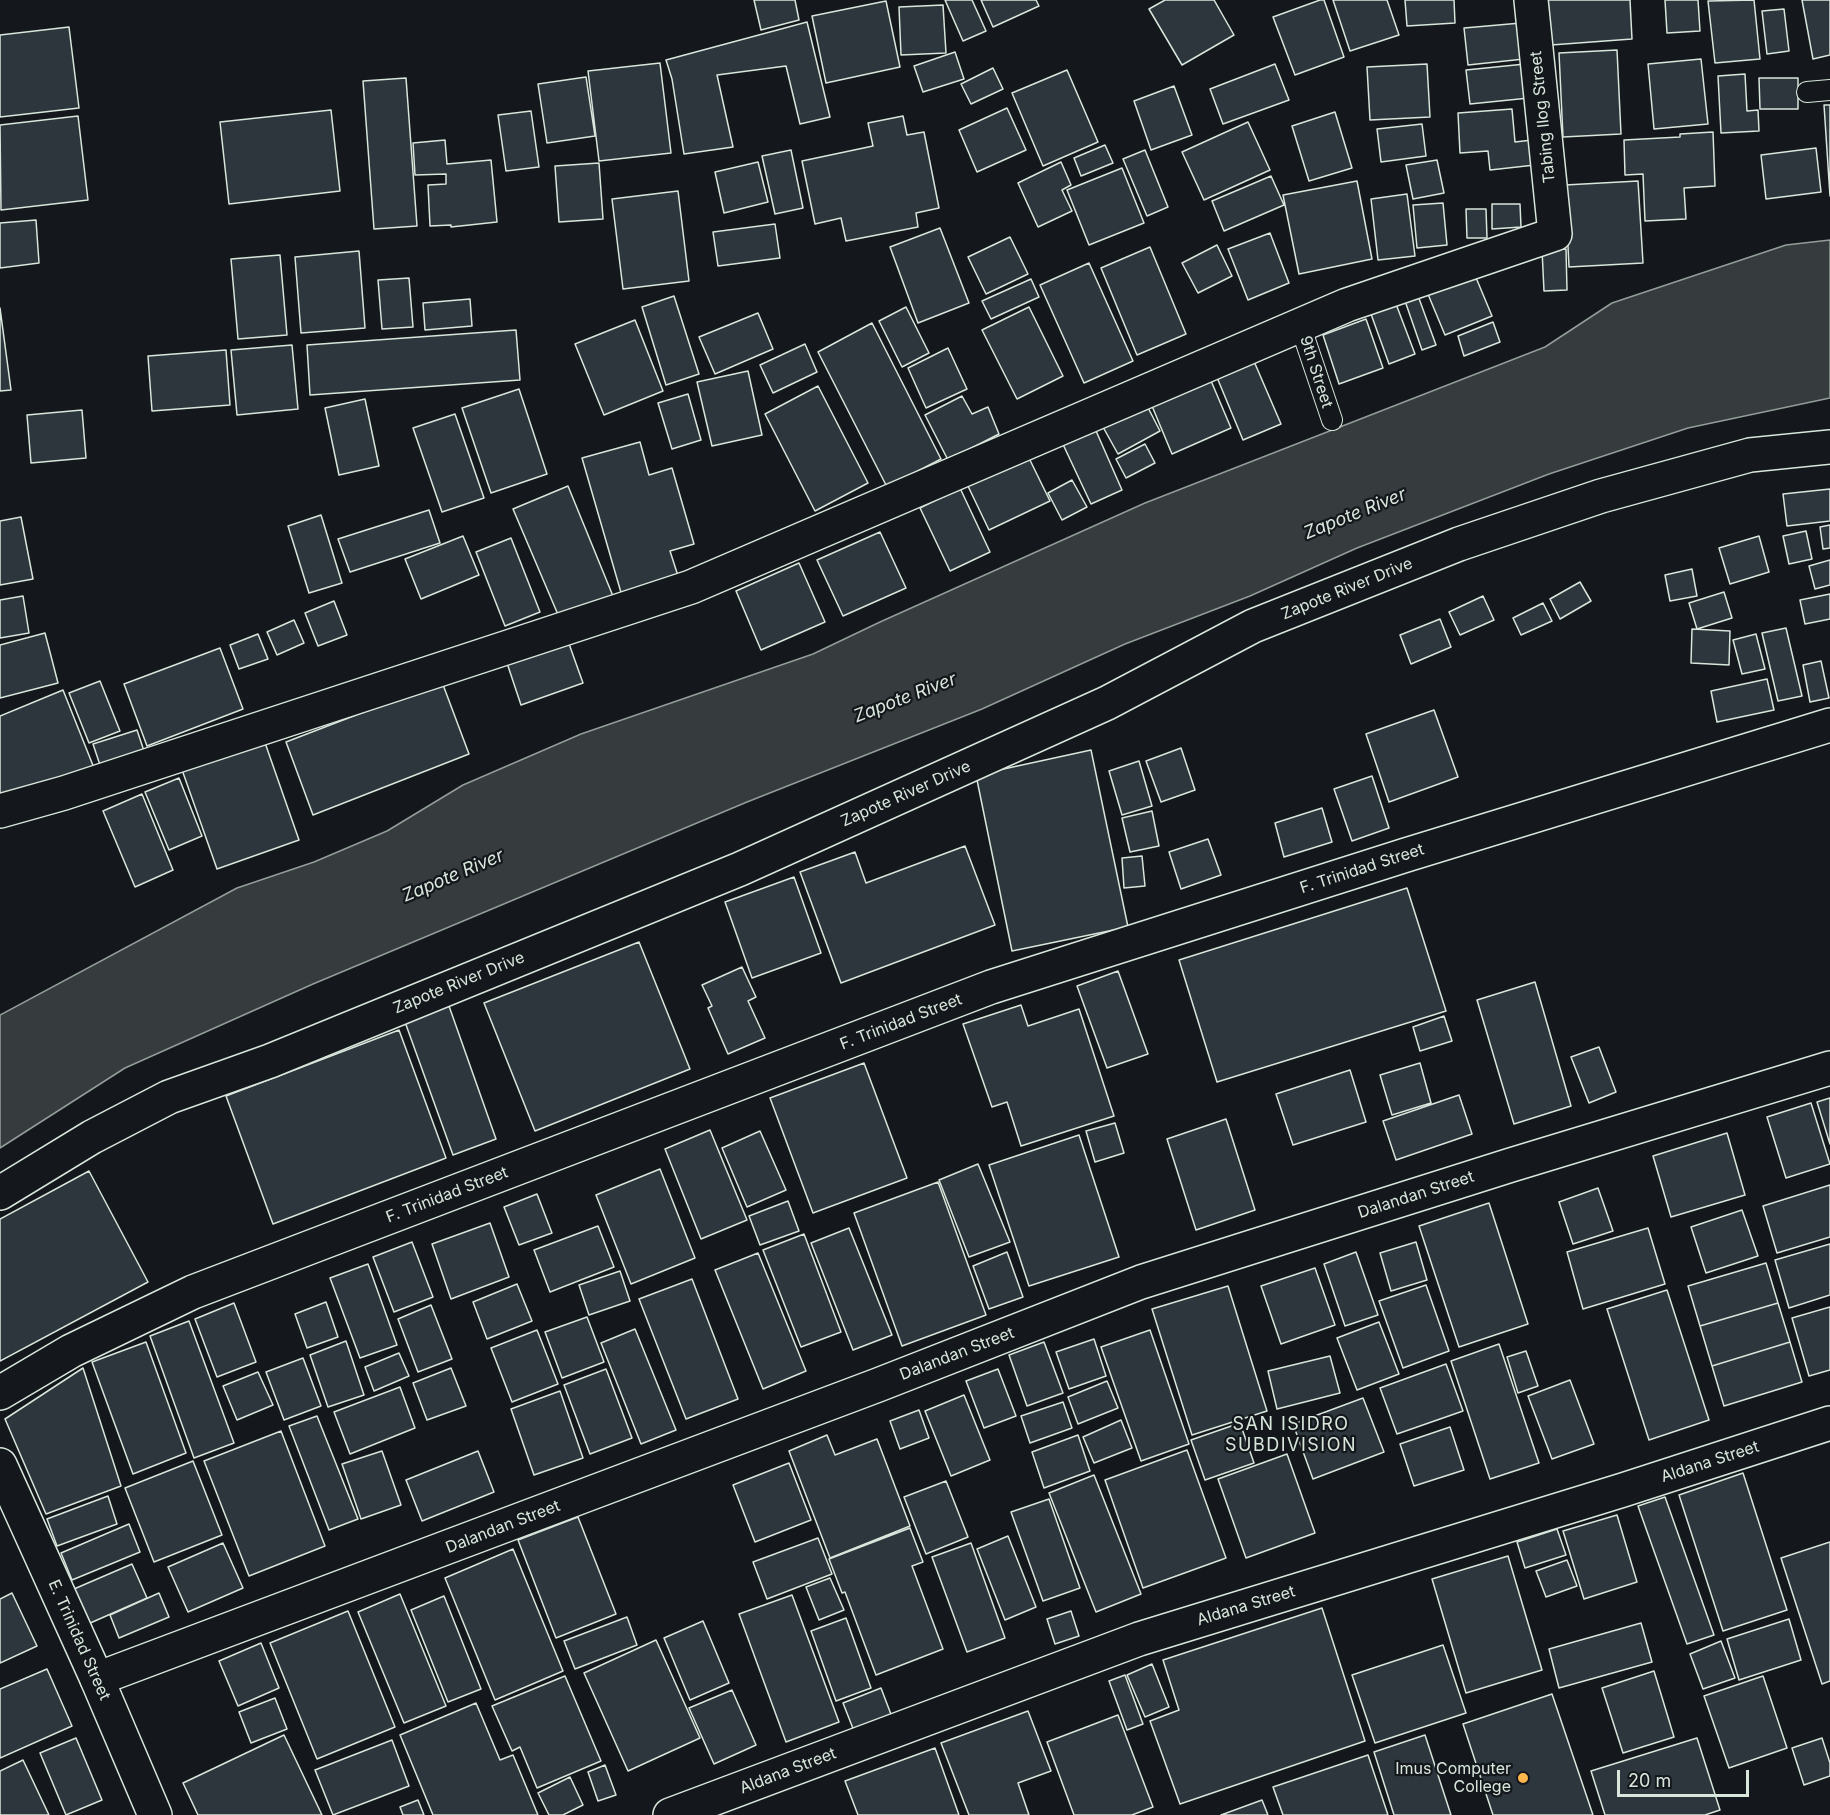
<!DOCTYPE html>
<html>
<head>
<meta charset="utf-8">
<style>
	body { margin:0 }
	#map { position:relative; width:1830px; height:1815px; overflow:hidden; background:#14181c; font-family:Inter,sans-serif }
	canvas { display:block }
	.scale { position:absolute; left:1617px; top:1770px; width:132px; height:27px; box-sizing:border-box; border:3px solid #d8e6dc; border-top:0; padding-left:8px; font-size:18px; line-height:21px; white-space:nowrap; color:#d8e6dc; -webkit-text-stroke:4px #14181c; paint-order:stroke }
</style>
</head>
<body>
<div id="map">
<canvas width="1830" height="1815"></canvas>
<div class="scale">20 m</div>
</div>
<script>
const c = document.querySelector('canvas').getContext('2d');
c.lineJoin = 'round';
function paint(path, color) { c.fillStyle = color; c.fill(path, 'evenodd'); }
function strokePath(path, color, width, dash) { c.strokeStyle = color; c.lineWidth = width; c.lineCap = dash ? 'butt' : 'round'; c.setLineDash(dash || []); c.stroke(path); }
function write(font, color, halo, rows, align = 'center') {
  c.font = font + ' Inter,sans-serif'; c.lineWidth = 4.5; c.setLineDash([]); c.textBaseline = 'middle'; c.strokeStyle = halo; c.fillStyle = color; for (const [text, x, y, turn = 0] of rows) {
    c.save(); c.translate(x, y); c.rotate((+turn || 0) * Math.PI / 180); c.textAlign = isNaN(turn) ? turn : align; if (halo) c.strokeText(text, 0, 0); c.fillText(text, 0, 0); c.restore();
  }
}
const water = new Path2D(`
	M1830 240V398L1688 428 1549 474 1357 548 1250 596 1125 644 982 709 747 802 313 984 125 1068 0 1148V1015L237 888 314 862 387 831 463 785 581 734 813 654 880 622 1145 503 1545 347 1612 303 1786 245Z`);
const building = new Path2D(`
	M754 0H795L799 20 761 30Z
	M945 0H972L986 31 963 41Z
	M981 0H1036L1039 6 993 27Z
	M1165 0H1214L1234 35 1182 65 1149 9Z
	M1320 0H1324L1344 57 1295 75 1273 17Z
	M1333 0H1387L1399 35 1350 51Z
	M1405 0H1454L1455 23 1407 26Z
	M1548 0H1630L1632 39 1551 45Z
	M1665 0H1698L1700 31 1667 33Z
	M1754 0 1760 59 1715 63 1708 1Z
	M1802 0H1830V55L1813 59Z
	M886 1 900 67 826 83 812 16Z
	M943 5 946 53 901 55 899 7Z
	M1784 9 1789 51 1767 54 1762 11Z
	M807 22 830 117 800 124 786 66 717 75 733 147 684 154 672 79 666 60Z
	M1521 23 1524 59 1468 65 1464 28Z
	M69 27 79 108 0 117V35Z
	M1617 50 1621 134 1563 137 1559 53Z
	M955 52 964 79 923 92 914 66Z
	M1701 59 1708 124 1654 129 1648 64Z
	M660 63 671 153 599 161 588 71Z
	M1275 64 1289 100 1223 124 1210 89Z
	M1427 64 1430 117 1370 120 1367 67Z
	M1525 64 1529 98 1470 104 1466 70Z
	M993 68 1003 89 971 104 961 84Z
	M1067 70 1098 142 1043 166 1012 93Z
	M1745 74 1747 111 1758 110 1759 131 1721 133 1718 76Z
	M586 77 595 136 547 143 538 84Z
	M406 78 417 226 374 229 363 81Z
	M1759 78H1798V109H1760Z
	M1174 86 1192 135 1151 150 1134 101Z
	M1824 105H1830V196Z
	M1007 108 1026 150 977 172 959 130Z
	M1512 109 1515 142 1532 140 1535 165 1490 170 1488 151 1460 153 1458 113Z
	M331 110 340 191 229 204 220 122Z
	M531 111 539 167 506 171 498 115Z
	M1335 112 1352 168 1309 181 1292 126Z
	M78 116 88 200 1 210 0 125Z
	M903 116 907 135 924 132 939 208 916 213 918 227 846 241 841 218 815 224 802 161 873 146 868 123Z
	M1248 122 1270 170 1204 200 1182 152Z
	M1422 124 1426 156 1381 162 1377 129Z
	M1713 132 1715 186 1684 188 1686 219 1645 221 1643 174 1625 175 1624 140 1680 137V134Z
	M445 140 447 164 491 160 497 222 451 227V225L430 226 428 185 446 184V174L415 175 413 143Z
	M1105 145 1113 163 1081 176 1074 158Z
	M1816 148 1821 192 1766 199 1761 155Z
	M791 150 803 208 775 214 762 156Z
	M1145 150 1168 207 1147 216 1123 159Z
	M1437 160 1444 193 1413 199 1406 165Z
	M758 162 768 202 724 213 715 172Z
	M1061 162 1071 185 1062 190 1072 211 1038 227 1018 183Z
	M599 163 603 219 559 222 555 166Z
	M1122 168 1144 223 1089 245 1067 190Z
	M1271 176 1284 205 1224 231 1212 201Z
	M1357 181 1372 259 1299 274 1283 195Z
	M1638 181 1643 263 1569 267 1565 185Z
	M678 191 689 281 623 289 612 199Z
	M1407 194 1415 256 1378 260 1371 199Z
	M1443 203 1447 245 1417 248 1413 205Z
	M1492 204H1520L1521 227 1492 229Z
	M1466 209H1486L1487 238H1467Z
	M36 220 39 263 0 268V223Z
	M775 224 780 258 718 266 713 232Z
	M940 228 969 303 918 323 890 247Z
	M1270 233 1289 283 1248 300 1228 249Z
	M1010 237 1028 274 986 294 968 257Z
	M1217 245 1232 276 1198 293 1182 263Z
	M1150 247 1186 334 1137 355 1101 268Z
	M1566 249 1567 290 1544 291 1542 250Z
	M359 251 365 328 301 333 295 257Z
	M280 255 287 335 238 339 231 259Z
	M1089 263 1133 361 1084 383 1040 285Z
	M1472 268 1492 316 1445 335 1425 287Z
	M409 278 413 327 382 329 378 280Z
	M1031 279 1039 297 991 319 982 301Z
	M1417 293 1436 345 1422 350 1404 298Z
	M674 296 699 374 666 385 642 307Z
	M470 299 472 326 425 330 423 303Z
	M1396 304 1415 354 1389 364 1371 314Z
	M906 307 929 353 902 367 879 321Z
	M1029 307 1063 376 1017 399 982 330Z
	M0 308 11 390 0 391Z
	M758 313 773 349 715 374 699 337Z
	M1366 319 1383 368 1339 384 1323 335Z
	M635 320 663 391 604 415 575 344Z
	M1493 322 1500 342 1464 356 1458 336Z
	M872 323 941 459 887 487 818 352Z
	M516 330 520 380 310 395 307 345Z
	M805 344 817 372 773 393 760 365Z
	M292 345 298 409 237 415 231 350Z
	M948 348 967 389 926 408 908 368Z
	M226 350 230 405 152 411 148 356Z
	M1253 359 1281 424 1243 440 1216 375Z
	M1206 369 1231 428 1172 454 1147 394Z
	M748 371 762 435 712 446 697 382Z
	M818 386 868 483 815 511 765 414Z
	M519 389 547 474 491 493 462 408Z
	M688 394 701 440 672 449 658 403Z
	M1141 394 1160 431 1118 454 1098 418Z
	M962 396 972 414 988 407 999 434 948 460 925 415Z
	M365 399 379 466 339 475 325 408Z
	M82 410 86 458 31 463 27 415Z
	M455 414 484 498 442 512 413 428Z
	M1093 424 1122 490 1091 504 1060 438Z
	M640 442 649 475 672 468 694 544 670 551 679 579 622 596 582 458Z
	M1145 444 1155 463 1126 478 1116 459Z
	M1027 454 1050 501 989 530 967 484Z
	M1072 480 1087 507 1062 520 1048 493Z
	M568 486 615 601 562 624 513 509Z
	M960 488 990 552 950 571 920 508Z
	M1830 489V521L1787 526 1783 494Z
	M429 510 440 543 350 572 338 539Z
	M321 515 342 583 309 593 288 526Z
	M21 517 33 579 0 585V521Z
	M1830 525V548L1823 549 1820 527Z
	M1806 531 1812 559 1789 564 1783 536Z
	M880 532 906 588 843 616 817 560Z
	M463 536 479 575 421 599 405 559Z
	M1759 536 1769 572 1730 584 1719 548Z
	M511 538 540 612 505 626 476 552Z
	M1830 560V585L1815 589 1809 566Z
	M799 563 825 622 761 650 736 591Z
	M1692 569 1697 596 1670 601 1665 575Z
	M1580 582 1591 601 1560 619 1550 599Z
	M1724 592 1732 618 1697 629 1689 603Z
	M1830 594V619L1805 624 1800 600Z
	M23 596 29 633 0 638V600Z
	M1483 596 1494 620 1460 635 1449 612Z
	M334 601 347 635 318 646 305 613Z
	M1543 603 1552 621 1521 635 1513 618Z
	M1440 619 1451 647 1411 664 1400 635Z
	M294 620 304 643 277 655 267 632Z
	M1786 628 1802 696 1778 701 1762 633Z
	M1692 629 1730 631 1729 665 1691 663Z
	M45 633 58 683 0 698V645Z
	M258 634 268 659 239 669 230 645Z
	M1756 634 1765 669 1742 674 1733 640Z
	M568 641 583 683 521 705 507 663Z
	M220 648 243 709 147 746 124 684Z
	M1821 661 1829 698 1810 702 1803 665Z
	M1767 679 1774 710 1717 722 1711 691Z
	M100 681 120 731 89 743 69 693Z
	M442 682 469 754 313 815 286 742Z
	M63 690 94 768 0 797V716Z
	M1434 710 1458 777 1389 802 1366 734Z
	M137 730 146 757 102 771 93 744Z
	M263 737 299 840 217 869 181 767Z
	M1181 748 1195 790 1161 802 1146 761Z
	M1091 750 1128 927 1012 951 976 775Z
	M1139 761 1152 806 1122 815 1109 771Z
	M1372 776 1389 828 1352 841 1334 789Z
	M179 778 202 836 169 850 145 792Z
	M142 794 173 870 135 887 103 811Z
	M1322 808 1332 842 1284 857 1275 823Z
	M1152 811 1159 846 1130 852 1122 818Z
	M1208 839 1221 875 1181 889 1169 852Z
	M965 846 995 925 841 983 800 872 855 852 866 883Z
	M1142 856 1145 886 1124 888 1122 858Z
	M794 877 821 953 752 978 725 902Z
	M1407 888 1446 1011 1217 1082 1179 960Z
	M639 942 690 1069 535 1131 484 1003Z
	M742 967 756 997 748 1001 765 1038 728 1054 708 1008 712 1006 702 985Z
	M1118 971 1148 1054 1107 1068 1077 986Z
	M1535 982 1571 1106 1514 1124 1477 1000Z
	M1021 1005 1028 1026 1079 1009 1114 1116 1021 1146 1007 1102 992 1107 963 1024Z
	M449 1006 496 1139 453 1155 405 1022Z
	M1444 1016 1452 1041 1420 1051 1413 1027Z
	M399 1030 446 1158 273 1224 226 1096Z
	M1599 1047 1616 1092 1589 1103 1571 1057Z
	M864 1063 907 1178 813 1213 770 1098Z
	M1420 1063 1431 1103 1392 1115 1380 1075Z
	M1350 1070 1366 1122 1293 1145 1276 1094Z
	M1459 1095 1472 1134 1396 1160 1383 1121Z
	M1830 1098V1144L1817 1102Z
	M1811 1103 1830 1164 1786 1178 1767 1117Z
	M1226 1119 1255 1210 1196 1230 1167 1139Z
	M1115 1123 1124 1153 1095 1162 1086 1131Z
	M710 1130 747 1220 701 1239 665 1149Z
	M760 1131 786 1190 747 1207 722 1148Z
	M1727 1133 1745 1195 1671 1217 1653 1156Z
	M1079 1135 1119 1257 1029 1286 989 1165Z
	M978 1164 1010 1242 969 1257 939 1180Z
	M660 1169 695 1258 631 1284 596 1195Z
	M89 1171 148 1282 0 1361V1219Z
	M938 1182 986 1315 902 1346 854 1213Z
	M1830 1185V1237L1777 1253 1763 1206Z
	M1598 1188 1613 1231 1573 1244 1559 1202Z
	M537 1194 552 1233 519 1245 504 1207Z
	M788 1201 799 1231 760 1245 749 1216Z
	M1489 1203 1528 1324 1459 1347 1419 1226Z
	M1742 1210 1758 1256 1706 1273 1691 1227Z
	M490 1223 509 1277 451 1299 432 1244Z
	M598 1226 614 1267 550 1292 534 1250Z
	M849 1228 892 1335 853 1350 811 1243Z
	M1648 1228 1665 1284 1583 1309 1567 1252Z
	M804 1234 841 1332 801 1347 763 1250Z
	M412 1242 433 1297 394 1312 373 1257Z
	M1416 1242 1427 1280 1391 1291 1380 1253Z
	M1830 1244V1295L1789 1308 1775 1260Z
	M1007 1252 1023 1297 989 1309 973 1266Z
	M1356 1252 1378 1315 1345 1326 1324 1264Z
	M758 1253 806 1371 763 1389 715 1270Z
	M1766 1263 1778 1303 1700 1326 1688 1286Z
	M368 1264 397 1345 360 1358 330 1278Z
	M1315 1268 1335 1325 1281 1344 1261 1286Z
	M620 1271 630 1301 589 1315 579 1285Z
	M692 1279 738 1399 686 1419 639 1299Z
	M517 1284 532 1321 487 1339 473 1302Z
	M1426 1285 1449 1351 1403 1368 1379 1301Z
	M1228 1286 1267 1411 1192 1435 1152 1309Z
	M1667 1290 1709 1420 1649 1440 1607 1309Z
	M326 1302 338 1337 307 1348 295 1314Z
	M234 1303 256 1362 217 1377 195 1319Z
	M1778 1303 1790 1342 1712 1366 1700 1326Z
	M431 1305 452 1359 418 1372 398 1319Z
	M1830 1307V1370L1809 1376 1792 1318Z
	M587 1317 604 1362 562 1378 545 1332Z
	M189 1321 234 1443 194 1458 150 1336Z
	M1379 1322 1399 1374 1357 1390 1337 1338Z
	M635 1329 676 1430 641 1444 601 1343Z
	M537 1330 558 1384 512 1402 491 1348Z
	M1150 1330 1189 1444 1141 1461 1101 1347Z
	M1094 1339 1106 1376 1069 1389 1056 1352Z
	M346 1341 364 1395 328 1407 310 1355Z
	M146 1342 186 1453 133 1474 92 1362Z
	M1044 1342 1063 1393 1027 1406 1009 1355Z
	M1790 1342 1802 1382 1724 1406 1712 1366Z
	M1499 1344 1539 1463 1490 1479 1451 1361Z
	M1526 1351 1538 1386 1518 1393 1507 1357Z
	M399 1353 409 1376 374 1391 365 1367Z
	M1330 1356 1340 1393 1277 1409 1268 1371Z
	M303 1358 321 1406 284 1420 266 1372Z
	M1446 1364 1463 1411 1397 1434 1380 1388Z
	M83 1368 121 1486 46 1514 5 1419Z
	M451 1368 466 1406 427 1420 413 1383Z
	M606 1369 632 1438 590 1454 564 1385Z
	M998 1369 1016 1416 984 1428 966 1381Z
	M258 1372 273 1405 237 1420 223 1386Z
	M1570 1380 1594 1444 1552 1459 1528 1396Z
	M1107 1381 1118 1408 1078 1424 1068 1397Z
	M400 1387 415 1428 350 1454 334 1412Z
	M560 1391 583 1458 534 1475 511 1409Z
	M964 1395 990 1460 951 1476 925 1411Z
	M1363 1398 1384 1452 1313 1479 1293 1424Z
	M1063 1402 1072 1428 1030 1443 1021 1416Z
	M919 1410 929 1438 900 1449 890 1421Z
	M317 1416 358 1519 329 1530 289 1426Z
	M1121 1420 1132 1448 1094 1463 1083 1437Z
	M1240 1423 1254 1463 1205 1480 1191 1440Z
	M1450 1427 1464 1470 1414 1486 1400 1444Z
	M281 1431 325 1546 249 1576 204 1461Z
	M827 1435 835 1455 877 1439 910 1526 830 1558 789 1451Z
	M1078 1435 1090 1471 1044 1488 1032 1452Z
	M1187 1450 1226 1558 1143 1588 1105 1480Z
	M382 1451 401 1505 361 1519 342 1464Z
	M478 1451 494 1492 422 1521 406 1480Z
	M1287 1454 1315 1533 1246 1558 1218 1479Z
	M193 1461 222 1535 154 1562 125 1488Z
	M789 1463 811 1520 755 1542 733 1485Z
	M1743 1473 1787 1610 1723 1631 1679 1495Z
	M1094 1475 1141 1594 1096 1612 1049 1493Z
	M946 1481 968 1537 926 1554 904 1497Z
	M108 1496 117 1524 57 1546 47 1519Z
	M1665 1497 1714 1635 1687 1644 1638 1506Z
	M1049 1499 1080 1588 1043 1601 1011 1512Z
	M1617 1515 1637 1582 1584 1599 1563 1531Z
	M578 1517 616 1614 556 1638 518 1540Z
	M129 1524 140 1552 72 1580 61 1553Z
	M910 1528 923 1562 912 1566 943 1649 876 1675 845 1592 842 1593 829 1559Z
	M1557 1529 1566 1555 1525 1568 1517 1542Z
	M1008 1536 1036 1607 1005 1620 977 1549Z
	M818 1538 832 1574 767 1599 753 1562Z
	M1830 1542V1681L1822 1684 1781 1558Z
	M223 1543 243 1588 188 1612 168 1567Z
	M971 1543 1005 1638 967 1652 932 1557Z
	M513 1549 563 1671 495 1700 445 1578Z
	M1508 1556 1542 1670 1466 1693 1432 1579Z
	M1567 1560 1577 1586 1546 1597 1536 1571Z
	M132 1564 147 1598 88 1624 74 1589Z
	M830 1578 844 1610 819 1620 806 1587Z
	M12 1593 37 1646 0 1663V1599Z
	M159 1593 169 1617 119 1638 110 1615Z
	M400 1594 446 1706 404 1723 358 1612Z
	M792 1595 839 1722 786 1742 739 1614Z
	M444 1596 481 1689 448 1702 411 1610Z
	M1322 1608 1365 1741 1180 1804 1150 1721 1179 1710 1163 1660Z
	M348 1611 395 1727 317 1759 270 1643Z
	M1071 1611 1079 1636 1055 1644 1047 1619Z
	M627 1617 637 1645 575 1669 564 1641Z
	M846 1618 871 1688 836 1701 811 1631Z
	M1789 1619 1801 1660 1739 1680 1727 1639Z
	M703 1621 729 1683 690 1700 664 1638Z
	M1641 1623 1652 1662 1559 1688 1549 1649Z
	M656 1640 700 1738 628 1771 584 1673Z
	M1721 1641 1735 1678 1703 1689 1690 1654Z
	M261 1643 279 1688 238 1706 219 1661Z
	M1443 1645 1466 1713 1375 1743 1352 1675Z
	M1152 1664 1169 1707 1145 1717 1127 1675Z
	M47 1669 72 1726 0 1758V1689Z
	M1654 1671 1674 1737 1623 1753 1602 1688Z
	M1125 1675 1143 1724 1127 1730 1109 1681Z
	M565 1676 601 1761 537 1788 520 1747 512 1751 492 1706Z
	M1763 1676 1787 1748 1729 1768 1704 1696Z
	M881 1688 892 1717 854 1731 843 1703Z
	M732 1690 756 1745 714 1764 689 1708Z
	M1552 1694 1593 1815H1493L1463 1724Z
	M275 1698 287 1729 251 1743 239 1712Z
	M476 1703 500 1760 513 1755 538 1815H433L400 1735Z
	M1028 1711 1051 1771 1018 1783 1029 1815H969L941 1743Z
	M1118 1715 1153 1807 1132 1815H1074L1047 1742Z
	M284 1735 322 1815H198L183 1783Z
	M1425 1735 1451 1815H1394L1374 1752Z
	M76 1738 102 1800 66 1815 40 1753Z
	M1697 1738 1720 1810 1705 1815H1605L1591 1771Z
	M1822 1738 1830 1763V1776L1804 1785 1792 1748Z
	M392 1740 409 1786 333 1815 315 1770Z
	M935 1748 959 1815H858L845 1781Z
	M1368 1755 1388 1815H1283L1273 1787Z
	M23 1760 49 1815H0V1771Z
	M605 1765 616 1795 598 1801 588 1772Z
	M570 1777 583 1805 563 1815H549L538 1793Z
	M418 1800 424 1815H403L400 1807Z
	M1262 1800 1268 1815H1221Z`);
const service = new Path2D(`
	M1807 92 1830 90
	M1300 325 1332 420`);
const minor = new Path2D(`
	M0 811 64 793 691 587 1347 305 1555 234 1531 0
	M0 1393 71 1351 193 1292 991 987 1406 855 1830 725
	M97 1679 878 1385 1141 1282 1511 1165 1830 1068
	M670 1815 1139 1639 1623 1490 1830 1423`);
const tertiary = new Path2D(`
	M0 1465 97 1679 155 1815`);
const secondary = new Path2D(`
	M0 1193 92 1137 169 1097 270 1061 740 869 1107 703 1253 626 1459 544 1601 496 1750 455 1830 447`);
const markers = [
	[1523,1778,6,"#ffb74d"]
];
const streetNames = [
	["Tabing Ilog Street",1543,117,-96],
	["9th Street",1316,372,72],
	["Zapote River Drive",1347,589,-22],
	["Zapote River Drive",906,794,-24],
	["F. Trinidad Street",1362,869,-18],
	["Zapote River Drive",459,983,-22],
	["F. Trinidad Street",901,1022,-21],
	["F. Trinidad Street",447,1195,-21],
	["Dalandan Street",1416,1195,-18],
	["Dalandan Street",957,1354,-21],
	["Aldana Street",1710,1462,-18],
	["Dalandan Street",503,1527,-21],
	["Aldana Street",1246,1606,-17],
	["E. Trinidad Street",79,1640,66],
	["Aldana Street",788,1771,-21]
];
const poiNames = [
	["Imus Computer",1511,1769],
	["College",1511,1787]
];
const waterNames = [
	["Zapote River",1355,514,-22],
	["Zapote River",905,698,-21],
	["Zapote River",453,876,-23]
];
const neighbourhoodNames = [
	["SAN ISIDRO",1291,1425],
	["SUBDIVISION",1291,1446]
];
paint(water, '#363b3e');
strokePath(water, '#939e99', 1.5);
paint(building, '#2c363c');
strokePath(building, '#d8e6dc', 1.5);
strokePath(service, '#d8e6dc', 22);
strokePath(minor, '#d8e6dc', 36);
strokePath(tertiary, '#d8e6dc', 36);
strokePath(secondary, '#d8e6dc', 36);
strokePath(service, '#14181c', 20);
strokePath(minor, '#14181c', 33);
strokePath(tertiary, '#14181c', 33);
strokePath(secondary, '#14181c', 33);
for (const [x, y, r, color] of markers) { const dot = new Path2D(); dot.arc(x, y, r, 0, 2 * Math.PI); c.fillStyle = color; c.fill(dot); strokePath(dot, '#14181c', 2); }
write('16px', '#d8e6dc', '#14181c', streetNames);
write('16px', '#d8e6dc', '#14181c', poiNames, 'right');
write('italic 18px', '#d8e6dc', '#14181c', waterNames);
c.letterSpacing = '1.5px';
write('18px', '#d8e6dc', '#14181c', neighbourhoodNames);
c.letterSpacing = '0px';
</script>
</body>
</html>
